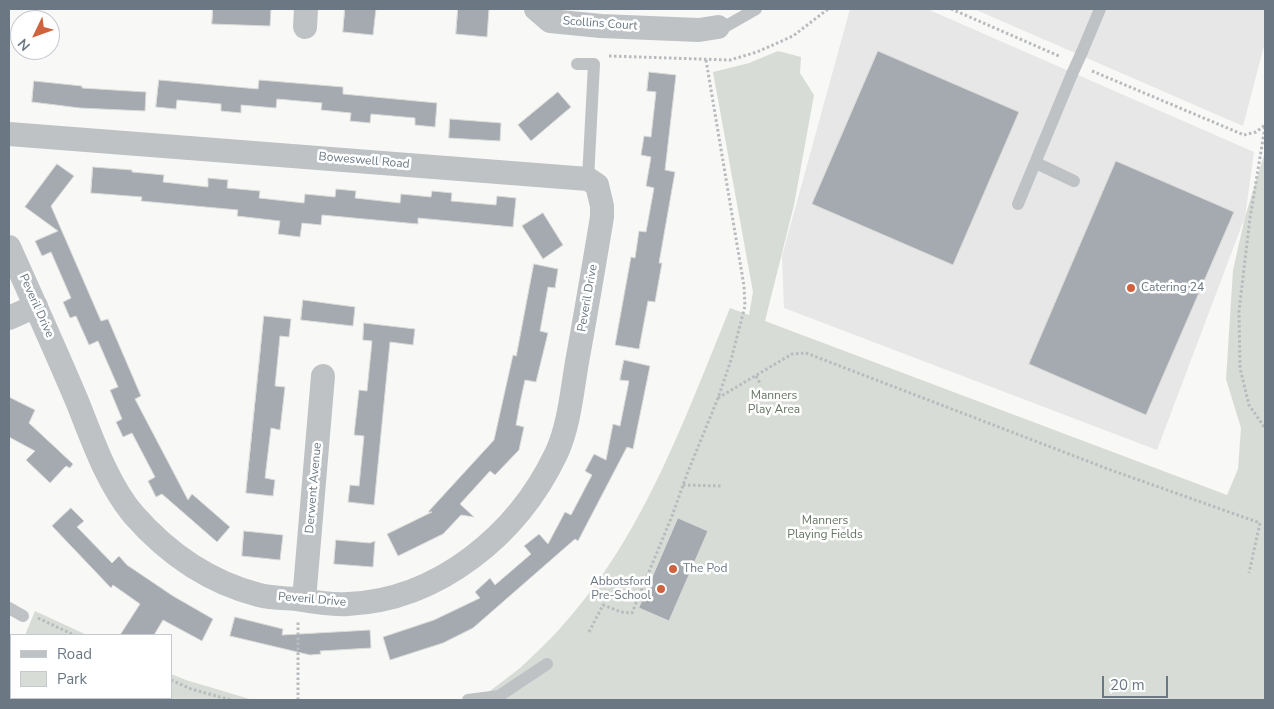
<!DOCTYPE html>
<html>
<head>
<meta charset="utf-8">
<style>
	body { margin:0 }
	#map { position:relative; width:1274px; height:709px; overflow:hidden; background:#f8f8f6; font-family:"Nunito Sans",sans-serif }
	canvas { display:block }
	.frame { position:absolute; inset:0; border:10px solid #6b7883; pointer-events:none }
	.legend { position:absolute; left:10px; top:634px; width:162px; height:65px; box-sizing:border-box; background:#fff; border:1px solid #c4c9cd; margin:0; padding:6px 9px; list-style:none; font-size:15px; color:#6b7883 }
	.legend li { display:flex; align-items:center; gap:10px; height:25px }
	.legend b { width:25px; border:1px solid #c4c9cd }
	.north { position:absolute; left:10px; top:10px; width:50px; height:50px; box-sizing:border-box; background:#fff; border:1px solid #c4c9cd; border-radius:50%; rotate:228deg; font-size:14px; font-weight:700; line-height:20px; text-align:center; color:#6b7883 }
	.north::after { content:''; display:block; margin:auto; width:18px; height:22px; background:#d0633e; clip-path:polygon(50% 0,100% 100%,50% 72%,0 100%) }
	.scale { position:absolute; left:1102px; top:676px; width:66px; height:22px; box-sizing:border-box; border:2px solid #6b7883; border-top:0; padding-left:6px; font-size:15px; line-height:18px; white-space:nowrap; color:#6b7883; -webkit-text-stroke:4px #fff; paint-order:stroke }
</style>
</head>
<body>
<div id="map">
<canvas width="1274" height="709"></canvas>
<div class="frame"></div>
<ul class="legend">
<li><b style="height:6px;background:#bec2c5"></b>Road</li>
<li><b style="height:14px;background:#d8dcd6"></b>Park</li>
</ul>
<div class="north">N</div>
<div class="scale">20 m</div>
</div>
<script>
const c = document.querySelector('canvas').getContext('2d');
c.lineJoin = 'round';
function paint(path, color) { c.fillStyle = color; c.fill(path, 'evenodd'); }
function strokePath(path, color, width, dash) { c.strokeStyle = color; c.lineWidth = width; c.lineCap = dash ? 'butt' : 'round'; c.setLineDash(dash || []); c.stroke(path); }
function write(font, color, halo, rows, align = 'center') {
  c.font = font + ' "Nunito Sans",sans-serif'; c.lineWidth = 5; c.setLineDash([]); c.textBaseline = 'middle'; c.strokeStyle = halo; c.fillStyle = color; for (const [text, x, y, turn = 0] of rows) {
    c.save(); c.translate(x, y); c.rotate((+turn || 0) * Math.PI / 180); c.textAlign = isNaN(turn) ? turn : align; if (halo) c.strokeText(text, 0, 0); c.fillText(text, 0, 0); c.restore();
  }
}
const built = new Path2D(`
	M850 9H927L1254 152 1245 217 1157 450 784 308 782 256Z
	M974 9H1265V42L1243 126Z`);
const green = new Path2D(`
	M778 51 801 57 800 73 814 95 794 205 765 321 1227 495 1238 469 1241 428 1226 379 1233 270 1245 217 1265 152V700H499L490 691C500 683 510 676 520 668 531 658 542 647 553 636 640 545 683 423 730 308L749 315 753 292 713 72 749 63Z
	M35 611 87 635H25Z
	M171 674 186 680 253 700H13L14 698H171Z`);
const building = new Path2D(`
	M213 9H271L270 26 212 24Z
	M345 9H376L373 35 343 32Z
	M458 9H489L487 37 456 34Z
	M878 51 1019 112 953 265 812 204Z
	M649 72 676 75 665 170 675 172 659 263H662L655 302 648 301 639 349 615 345 631 257 635 258 639 231 646 232 654 188 646 186 651 157 641 155 644 136 651 137 656 92 647 91Z
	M159 80 258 89 259 80 343 87V94L437 103 435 127 415 125V118L371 114 370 123 350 121 351 113 321 110 322 103 277 99 276 108 241 105V113L221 111V104L177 100 176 109 156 107Z
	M34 81 82 86V88L146 92 145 111 80 108 32 102Z
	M558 92 571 107 531 141 518 125Z
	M450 119 501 123 500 141 449 138Z
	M1116 161 1234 212 1146 415 1029 364Z
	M57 164 74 176 51 206 68 245 101 321 108 319 141 396 135 399 188 500 192 494 230 527 217 542 162 494 156 497 148 481 155 477 132 433 123 437 116 422 122 419 110 390 118 387 98 341 89 345 76 316 70 318 63 302 71 298 51 252 42 256 35 241 58 231 25 207Z
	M93 167 132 170V172L164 175 163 182 208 187V178L228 180 227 188 260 191 259 198 304 203 305 194 335 197 336 189 356 191 355 198 400 203 401 194 431 197 432 191 452 193 451 201 496 205 497 196 516 198 513 227 418 218V224L322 215 321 225 302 223 300 237 278 234 280 221 237 216 238 210 141 201 142 197 91 193Z
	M543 213 563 245 543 259 522 226Z
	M534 264 558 269 555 288 548 287 540 331 548 333 536 382 525 380 520 403 516 425 524 427 519 450 495 475 490 471 460 504 474 517 461 515 443 534 398 556 387 534 432 512H428L494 440 513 355 516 356Z
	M303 300 355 307 353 326 301 320Z
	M264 316 291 319 289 337 280 336 275 386 285 387 280 430 271 428 265 478 275 480 273 496 246 493Z
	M364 323 415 329 413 345 390 342 374 505 348 502 350 485 359 486 364 436 354 435 359 390 367 391 372 341 363 340Z
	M624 360 650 366 633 449 627 447 578 541 575 539 473 628 443 643 390 660 383 637 434 620 480 598 475 592 490 578 495 585 531 554 524 546 539 534 548 544 565 512 571 515 592 475 585 471 594 454 606 460 613 424 620 426 629 381 620 380Z
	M9 397 35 410 29 423 73 464 70 468 66 466 50 483 26 460 35 451 9 437Z
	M71 508 84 521 77 527 112 563 119 556 127 565 173 596 213 619 202 641 163 620 154 635H120L140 604 113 585 111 588 52 526Z
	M678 518 708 531 669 621 639 608Z
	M244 531 283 535 280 560 242 556Z
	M336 540 370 543 375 541 373 567 334 564Z
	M235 617 283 629 282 635 370 630 371 648 320 651 321 654 310 655 230 636Z`);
const path = new Path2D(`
	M951 9 1061 57
	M609 56 730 60 757 52 793 36 828 9
	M1092 71 1244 135 1256 132 1265 125
	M1265 127 1250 218 1239 311 1240 368 1249 405 1265 428
	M756 376 761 385
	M718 398 792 354 806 353 1108 469 1260 523 1249 573
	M683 485 721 486
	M38 618 74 635
	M589 632 603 605 621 612 632 613 672 516 687 474 718 398 731 360 745 306 744 286 706 60
	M171 680 191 689 231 700
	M298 700V621`);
const lane = new Path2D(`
	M718 27 728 25 756 9
	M1082 52 1100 9
	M577 64H594L588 179
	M1036 163 1074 181
	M1018 204 1072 74
	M9 608 23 616
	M468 700 499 696 547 664`);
const street = new Path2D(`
	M536 9 550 21 601 26 699 30 718 27
	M305 27 306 9
	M9 134 588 179 597 185 602 206V217C594 265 586 313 577 362 572 391 569 427 556 454 518 534 439 600 348 604 331 605 313 602 296 599 284 598 271 598 259 595 208 582 167 553 133 514 107 483 92 438 77 401 55 349 32 298 9 247
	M9 318 36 306
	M304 600 323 376`);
const laneBridge = new Path2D(`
	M1072 74 1082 52`);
const markers = [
	[1131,288,5,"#d0633e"],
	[673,569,5,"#d0633e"],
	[661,589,5,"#d0633e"]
];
const streetNames = [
	["Scollins Court",600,24,4],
	["Boweswell Road",364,161,5],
	["Peveril Drive",588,298,-80],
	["Peveril Drive",36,306,66],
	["Derwent Avenue",314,488,-85],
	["Peveril Drive",312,600,5]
];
const poiNames = [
	["Catering 24",1141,288],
	["The Pod",683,569],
	["Abbotsford",651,582,"right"],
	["Pre-School",651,596,"right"]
];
const parkNames = [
	["Manners",774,396],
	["Play Area",774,410],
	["Manners",825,521],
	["Playing Fields",825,535]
];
paint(built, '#e6e7e6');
paint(green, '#d8dcd6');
paint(building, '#a4aab0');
strokePath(building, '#dadad8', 1);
strokePath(path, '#b8bbbe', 3, [2.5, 2.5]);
strokePath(lane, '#bec2c5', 12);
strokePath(street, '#bec2c5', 24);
strokePath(laneBridge, '#bec2c5', 12);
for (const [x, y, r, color] of markers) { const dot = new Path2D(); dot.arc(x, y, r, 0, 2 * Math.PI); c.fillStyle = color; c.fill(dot); strokePath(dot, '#fff', 2); }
write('12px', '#6b7883', '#fff', streetNames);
write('12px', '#6b7883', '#fff', poiNames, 'left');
write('12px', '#677665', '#fff', parkNames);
</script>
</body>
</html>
